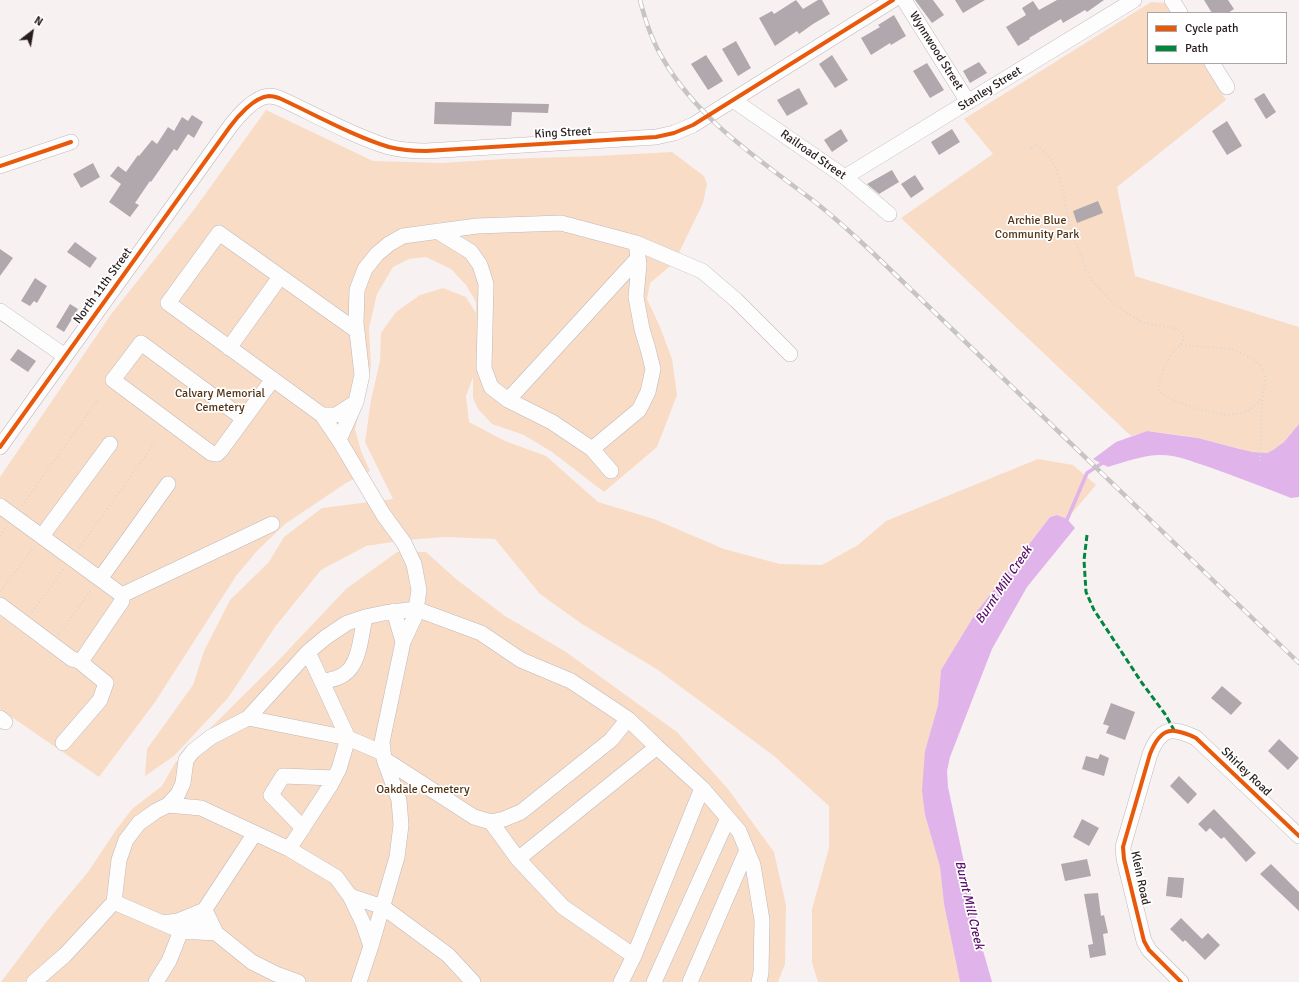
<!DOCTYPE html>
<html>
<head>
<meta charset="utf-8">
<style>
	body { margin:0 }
	#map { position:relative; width:1299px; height:982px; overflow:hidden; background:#f8f1f2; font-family:Signika,sans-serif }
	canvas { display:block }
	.legend { position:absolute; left:1147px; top:12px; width:140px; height:52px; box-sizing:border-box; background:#fff; border:1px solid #a9a5a5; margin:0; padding:5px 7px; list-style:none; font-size:12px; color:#281d1e }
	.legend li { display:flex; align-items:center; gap:8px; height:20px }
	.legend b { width:20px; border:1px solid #a9a5a5 }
	.north { position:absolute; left:12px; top:12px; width:40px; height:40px; -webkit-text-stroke:3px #fff; paint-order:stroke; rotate:31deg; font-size:11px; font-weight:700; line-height:16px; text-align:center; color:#281d1e }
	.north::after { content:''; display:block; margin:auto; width:14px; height:18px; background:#281d1e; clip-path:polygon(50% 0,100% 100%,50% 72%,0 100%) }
</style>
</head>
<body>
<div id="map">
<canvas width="1299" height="982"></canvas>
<ul class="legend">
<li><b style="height:5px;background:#e8590c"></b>Cycle path</li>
<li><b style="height:5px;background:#00873e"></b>Path</li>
</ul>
<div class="north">N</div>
</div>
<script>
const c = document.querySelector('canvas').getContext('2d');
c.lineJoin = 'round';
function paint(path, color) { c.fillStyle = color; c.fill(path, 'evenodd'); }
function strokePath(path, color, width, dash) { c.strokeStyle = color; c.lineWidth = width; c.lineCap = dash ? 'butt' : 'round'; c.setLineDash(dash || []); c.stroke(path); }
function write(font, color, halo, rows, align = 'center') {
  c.font = font + ' Signika,sans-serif'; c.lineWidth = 3.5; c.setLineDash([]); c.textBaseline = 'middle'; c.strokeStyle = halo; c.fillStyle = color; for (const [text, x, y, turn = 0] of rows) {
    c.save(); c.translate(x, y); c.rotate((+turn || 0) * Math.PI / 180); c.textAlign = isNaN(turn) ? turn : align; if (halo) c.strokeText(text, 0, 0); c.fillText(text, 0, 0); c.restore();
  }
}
const green = new Path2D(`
	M1151 2 1165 3 1171 13H1148V63H1203L1226 100 1117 187 1135 276 1299 327V424L1284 442 1273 450 1267 453 1253 452 1198 438 1179 435 1147 431 1131 436 901 218 993 154 964 119Z
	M266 110 373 161 441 163 504 159 596 156 672 152 704 176 707 184 703 203 674 263 650 283 647 299 660 327 672 359 677 395 657 447 604 492 552 452 524 435 492 424 478 409 473 398V377L466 396 469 422 505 441 546 456 598 502 654 519 724 549 780 564 822 565 858 545 886 521 1038 459 1073 465 1096 485 1067 519 1057 515 1050 517 975 614 941 670 938 705 925 751V815L940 867 944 904 960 982H818L812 963V909L829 848V806L774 756 658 670 582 624 540 594 495 539 445 537 406 540 366 546 321 570 275 627 228 698 174 756 145 776 147 749 193 685 204 651 230 600 269 562 284 537 322 508 393 499 365 442 371 400 380 361 381 333 396 312 420 295 443 288 466 297 476 313V302L466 285 451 269 426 257 409 259 393 267 377 294 369 328 371 366 355 429 361 451 370 471 346 483 285 524 257 551 236 576 155 702 99 777 0 709V477L112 313 193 211Z
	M397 552H426L456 579 505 616 566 652 677 732 728 789 774 852 786 905 785 964 778 982H1L47 921 88 872 116 830 132 809 162 786 175 763 276 663 346 589Z`);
const water = new Path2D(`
	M1299 424V497L1291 498C1263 487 1235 476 1206 466 1191 461 1174 454 1158 455 1141 456 1124 462 1108 467L1093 459 1116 442 1147 431 1198 438 1240 449 1253 452 1267 453 1273 450 1284 442Z
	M1057 515 1067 519 1075 528 1027 587 992 649 950 757 947 771 948 787 982 947 992 982H960L944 904 940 867 925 815 922 790 925 751 938 705 941 670 975 614 1050 517Z`);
const stream = new Path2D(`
	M1066 522 1087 473 1104 462`);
const building = new Path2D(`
	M796 0 803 9 818 0H822L830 14 813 24 799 34 797 31 775 46 759 18 772 11 774 14Z
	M915 0H933L944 15 932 23Z
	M955 0H985L963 13Z
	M1057 0H1104L1087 12 1085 10 1063 23 1061 19 1029 38 1030 39 1018 46 1006 27 1026 15 1022 8 1033 1 1039 10Z
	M1204 0H1228L1234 9 1228 13H1212Z
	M894 15 906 36 891 45 890 43 871 55 861 38 880 27 878 25Z
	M736 41 751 68 738 76 722 49Z
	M706 55 723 81 708 90 691 64Z
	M832 55 848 80 835 88 819 64Z
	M979 62 987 73 970 83 963 71Z
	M927 63 944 90 930 98 913 71Z
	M799 88 808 104 787 116 777 100Z
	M1264 93 1276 112 1266 119 1254 99Z
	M435 102 549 104 548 113 512 112 511 126 434 124Z
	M192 115 203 122 194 138 188 134 177 151 174 149 151 182 150 181 135 203 139 205 130 217 109 202 121 184 110 176 118 166 126 172 138 155 139 156 152 140 157 144 168 127 174 131 182 117 188 121Z
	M1227 121 1242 146 1227 155 1212 131Z
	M841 129 848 141 832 152 824 140Z
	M952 129 960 142 939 155 931 142Z
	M93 163 100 177 81 188 73 174Z
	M892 170 899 182 879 194 867 184Z
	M915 175 924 189 911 198 901 184Z
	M1098 201 1103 213 1077 223 1073 211Z
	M75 242 97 258 90 268 67 252Z
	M0 249 13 258 0 276Z
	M35 278 47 286 37 303 34 301 30 306 21 301Z
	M70 304 78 309 64 332 56 327Z
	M18 349 36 361 28 372 10 360Z
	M1222 686 1242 703 1231 715 1211 698Z
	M1111 703 1135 712 1125 740 1106 733 1109 726 1103 724Z
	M1279 739 1299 758 1288 770 1268 751Z
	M1100 754 1109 758 1104 776 1082 769 1086 756 1098 759Z
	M1179 776 1197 794 1188 804 1170 786Z
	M1214 809 1256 853 1246 862 1224 837 1221 839 1210 828 1206 832 1198 824Z
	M1082 819 1099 828 1089 846 1073 837Z
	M1087 859 1091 876 1065 881 1061 864Z
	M1271 864 1299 892V911L1260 874Z
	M1168 877 1184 878 1182 898 1166 896Z
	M1098 893 1101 916 1104 915 1108 933 1103 934 1106 955 1090 958 1088 945 1093 944 1084 894Z
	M1181 918 1202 939 1208 933 1220 945 1205 960 1185 940 1183 942 1170 929Z`);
const path = new Path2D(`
	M1031 148 1036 144 1051 159 1056 169 1063 190 1070 226 1086 270 1093 282 1115 305 1133 317 1145 323 1178 329 1184 335C1184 345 1176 347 1171 355 1168 361 1157 382 1159 389 1163 401 1213 414 1226 415 1231 415 1236 414 1241 413 1250 411 1257 405 1262 397
	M1181 345 1232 349 1252 358 1261 366 1265 375V380L1262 403 1260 462
	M22 506 99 398
	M0 536 7 526
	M79 548 154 444
	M0 592 34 547
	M32 612 65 567
	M59 634 92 589`);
const minor = new Path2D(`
	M904 0 968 102
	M1172 0 1180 13
	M1212 63 1227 87
	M733 100 845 177 889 214
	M0 166 71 142
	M845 177 1134 0
	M437 231 471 252 480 265 486 284 484 368 491 387 508 400 552 422 592 449 611 471
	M0 311 65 356
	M229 348 280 277
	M508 400 638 258
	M356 402 336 415H322L168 303 219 233 357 331
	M322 415 339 440 383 514 404 543 414 564 419 590 415 616 403 642 382 742 384 759 399 800 401 825 397 857 371 946 359 982
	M244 419 141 343 113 380 211 453 217 454 221 450 273 379
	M339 440 356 402 362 375 356 323 357 290 365 269 377 254 389 244 403 236 477 226 561 223 636 243 702 271 736 300 790 354
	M0 447 229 128C237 117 254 97 269 96 272 96 276 97 279 98 314 114 353 136 389 147 401 150 414 151 426 151L656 137 674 133 693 125 893 0
	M592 449 639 410 648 392 653 369 648 349 642 329 636 297 639 264 636 243
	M0 506 122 595V601L84 657 79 661 72 659 0 605
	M42 536 110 444
	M100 579 168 484
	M122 595 272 524
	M394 611 403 642
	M322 682C329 680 337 679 343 675 360 665 361 635 365 617
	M0 718 5 722
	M248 718 308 652 326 637 347 623 365 617 384 613 416 609 481 633 521 660 571 681 628 719 657 747 702 788 739 831 753 865 762 920 761 973 759 982
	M63 743 100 700 106 683 79 661
	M384 759 474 817 491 822 504 819 521 812 611 740 628 719
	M168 805 178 794 183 783 186 760 193 751 211 737 248 718 348 738 383 753
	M491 822 518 859 563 907 634 956
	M303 828 271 795 283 776 334 778
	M289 849 330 786 339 769 348 738 308 652
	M518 859 657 747
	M350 896 383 907 448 955 473 982
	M114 902 181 931 216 933 252 962 276 974 298 982
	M162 923 178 921 205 910 216 933
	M190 932 255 833
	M34 982 65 955 114 902 119 860 126 840 139 823 156 811 168 805 201 808 289 849 336 877 350 896 363 923 371 946
	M156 982 169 961 181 931
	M621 982 634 956 702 788
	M654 982 728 818
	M690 982 747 850
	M1181 982 1149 950 1144 941 1124 859 1123 847 1125 840 1150 754C1154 744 1161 729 1175 731 1182 732 1190 735 1196 738L1299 836`);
const rail = new Path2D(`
	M640 0C645 20 652 41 663 59 699 121 760 160 815 202 835 218 854 235 873 253L1299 663`);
const quiet = new Path2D(`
	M1087 535 1084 560 1086 592 1094 610 1142 683 1165 714 1174 730`);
const cycleway = new Path2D(`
	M0 166 71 142
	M0 447 229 128C237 117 254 97 269 96 272 96 276 97 279 98 314 114 353 136 389 147 401 150 414 151 426 151L656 137 674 133 693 125 893 0
	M1181 982 1149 950 1144 941 1124 859 1123 847 1125 840 1150 754C1154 744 1161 729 1175 731 1182 732 1190 735 1196 738L1299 836`);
const streetNames = [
	["Wynnwood Street",936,51,58],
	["Stanley Street",990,89,-32],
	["King Street",563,133,-3],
	["Railroad Street",813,155,35],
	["North 11th Street",103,286,-54],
	["Shirley Road",1246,772,44],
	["Klein Road",1140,878,78]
];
const parkNames = [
	["Archie Blue",1037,221],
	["Community Park",1037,235],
	["Calvary Memorial",220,394],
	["Cemetery",220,408],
	["Oakdale Cemetery",423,790]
];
const waterNames = [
	["Burnt Mill Creek",1004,585,-56],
	["Burnt Mill Creek",969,905,77]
];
paint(green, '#f8dcc5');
paint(water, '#e0b3ea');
strokePath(stream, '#e0b3ea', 3.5);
paint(building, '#b0a8ac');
strokePath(minor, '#c0b8b9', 16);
strokePath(path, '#d9d7d7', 2, [1, 3]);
strokePath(minor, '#fefdfd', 15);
strokePath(rail, '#c7c4c4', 4.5);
strokePath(rail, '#fff', 3, [9]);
strokePath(quiet, '#00873e', 3, [6, 3]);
strokePath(cycleway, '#e8590c', 4);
write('12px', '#281d1e', '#fff', streetNames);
write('12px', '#523415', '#fff', parkNames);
write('italic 13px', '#5b0e6b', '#fff', waterNames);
</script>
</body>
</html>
